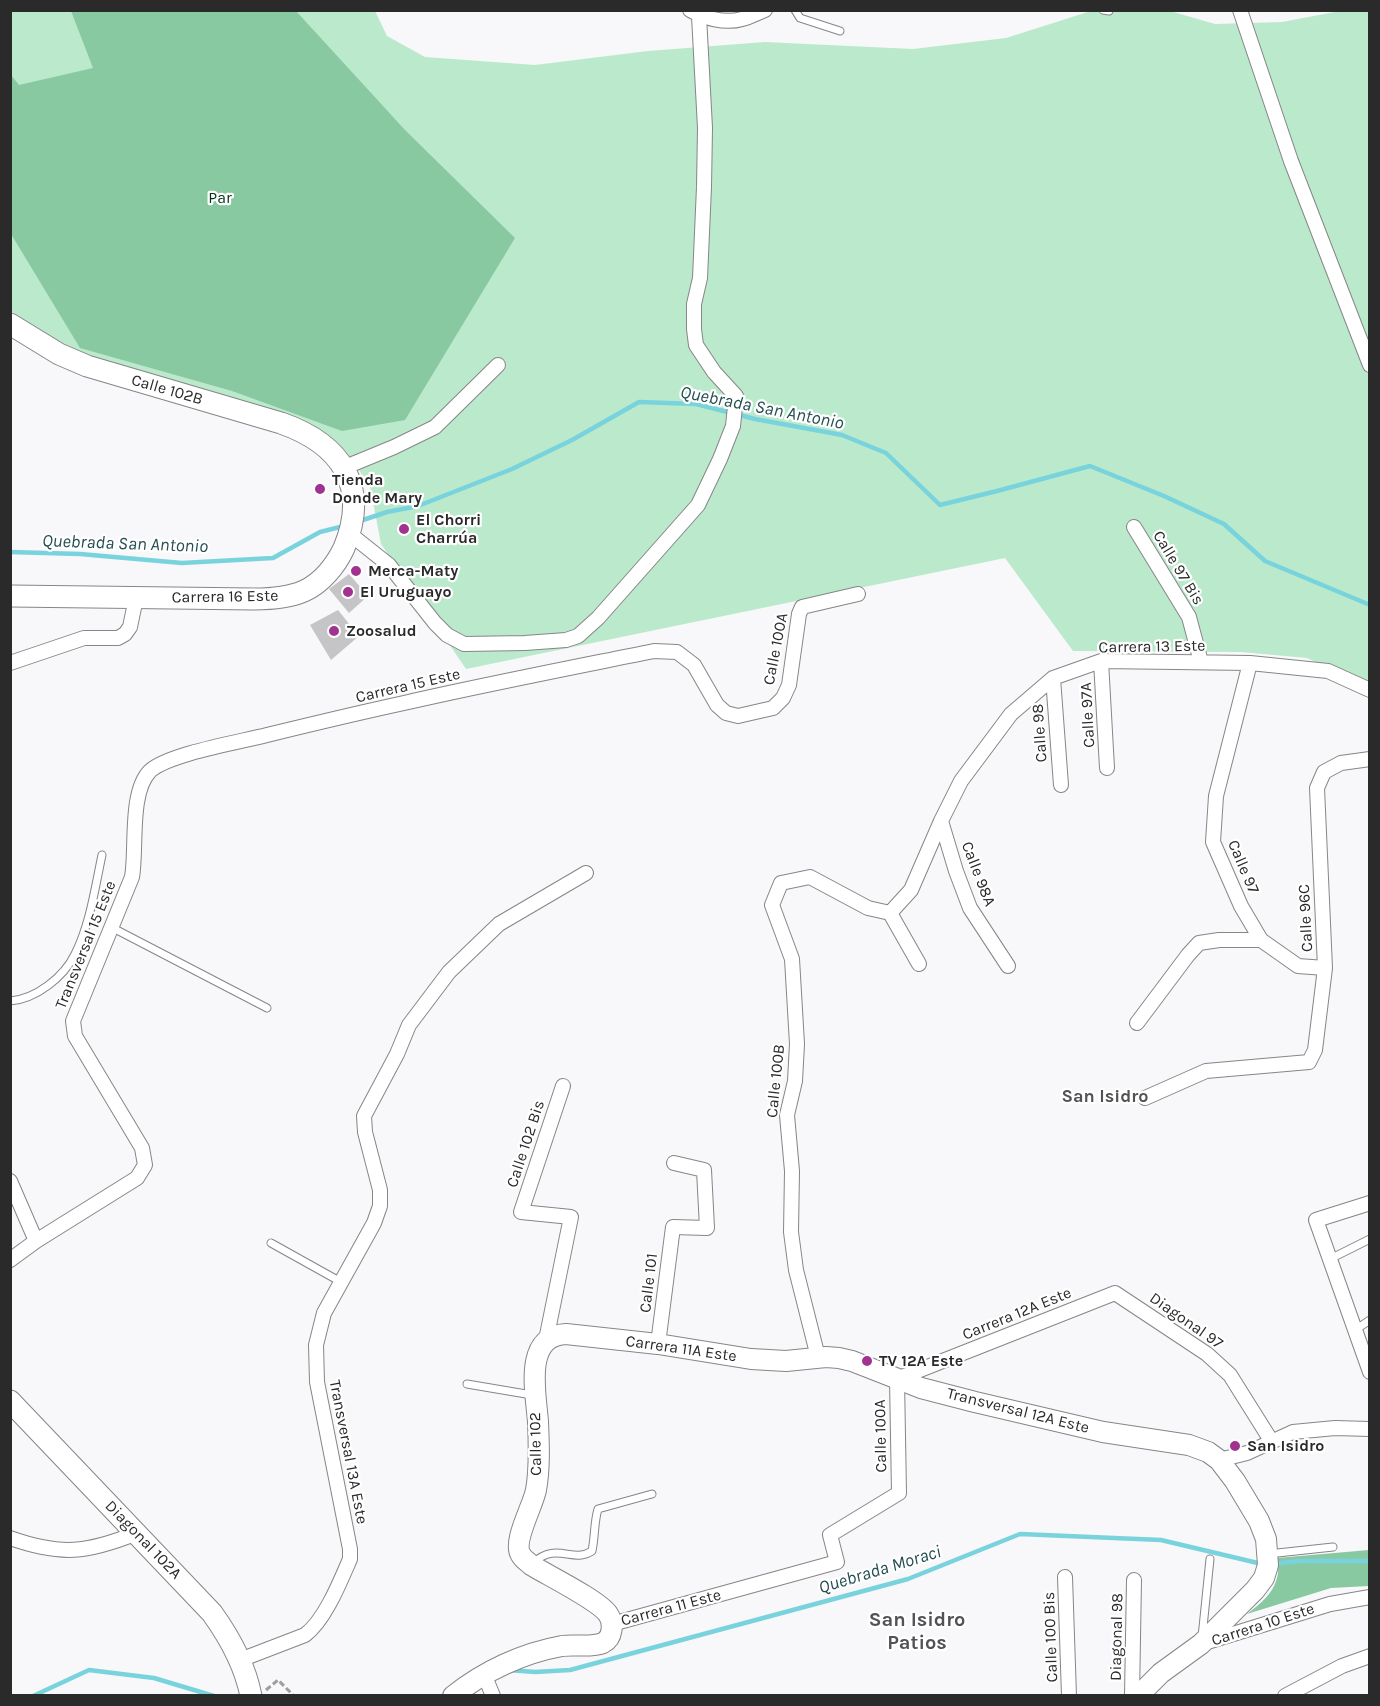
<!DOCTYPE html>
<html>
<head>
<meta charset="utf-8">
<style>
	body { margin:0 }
	#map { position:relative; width:1380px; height:1706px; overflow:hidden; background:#f8f7fa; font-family:Karla,sans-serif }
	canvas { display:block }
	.frame { position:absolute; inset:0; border:12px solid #2b2a2b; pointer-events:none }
</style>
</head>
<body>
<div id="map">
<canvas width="1380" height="1706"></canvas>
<div class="frame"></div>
</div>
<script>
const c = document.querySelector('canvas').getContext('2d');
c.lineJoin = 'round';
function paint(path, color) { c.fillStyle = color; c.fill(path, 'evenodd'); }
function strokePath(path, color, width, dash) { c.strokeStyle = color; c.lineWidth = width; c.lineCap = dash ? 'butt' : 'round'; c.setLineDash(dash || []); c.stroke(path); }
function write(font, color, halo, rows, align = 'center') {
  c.font = font + ' Karla,sans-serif'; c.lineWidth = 4.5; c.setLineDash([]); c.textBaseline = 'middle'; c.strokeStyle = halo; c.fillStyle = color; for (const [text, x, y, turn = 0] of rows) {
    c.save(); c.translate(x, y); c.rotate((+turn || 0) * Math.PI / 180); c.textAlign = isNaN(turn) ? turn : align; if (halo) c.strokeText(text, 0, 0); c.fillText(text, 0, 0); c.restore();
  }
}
const green = new Path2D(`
	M11 11H375L387 36 425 57 535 65 648 51 765 42 913 49 1006 38 1091 11H1170L1215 24 1282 22 1340 11H1369V688L1307 658 1241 652 1073 651 1005 558 466 669 381 544 370 486 346 452 300 420 64 350 11 311Z`);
const forest = new Path2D(`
	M71 11H296L405 130 515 238 405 420 342 431 232 391 80 348 11 234V75L19 85 93 68Z
	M1369 1550V1586L1331 1588 1247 1614C1260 1604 1273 1594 1277 1578 1279 1572 1278 1564 1277 1558Z`);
const stream = new Path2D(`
	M363 520 387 512 418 506 512 469 572 440 639 402 696 404 755 419 842 435 886 453 940 505 997 491 1090 466 1164 496 1224 524 1265 561 1370 605
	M10 552 80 554 182 563 273 558 320 532 340 527
	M1273 1564 1299 1561H1370
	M508 1670 535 1672 570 1670 908 1579 1020 1534 1161 1540 1262 1564
	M33 1696 89 1670 154 1678 214 1696`);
const building = new Path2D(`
	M349 574 368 596 349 613 329 589Z
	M338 610 359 636 331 660 310 625Z`);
const path = new Path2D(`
	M266 1690 278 1680 294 1696`);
const lane = new Path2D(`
	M795 10 800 18 840 31
	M1103 10 1109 11
	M111 927 267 1008
	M10 1001C36 999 64 977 75 954 90 924 95 888 102 855
	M271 1243 341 1282
	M1330 1259 1370 1239
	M1355 1330 1370 1320
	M467 1384 532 1395
	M1268 1554 1333 1547
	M533 1563C557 1541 572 1564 592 1551 595 1537 594 1522 598 1509L652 1494
	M1202 1637 1210 1559`);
const street = new Path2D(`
	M690 10C704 18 725 24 742 19 750 17 757 13 765 10
	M1240 10 1291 161 1370 365
	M343 468 394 447 435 427 498 365
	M1134 527 1189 617 1201 662
	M350 534 389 565 435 623 447 635 464 644 525 643 566 640 578 636 598 618 698 505 720 459 733 426 736 396 714 372 696 345 694 329V304L700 278 704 187 705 128 699 16
	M1101 661 1107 768
	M10 663 84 638H118L125 634 130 627 136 598
	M1250 663 1216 796 1213 842 1241 906 1261 940 1298 966 1325 968
	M1053 678 1061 785
	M941 821 956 871 970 908 1008 966
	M890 913 919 964
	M1137 1023 1188 955 1199 943 1219 940H1261
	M1145 1098 1206 1071 1309 1062 1315 1050 1325 968 1317 788 1324 772 1341 763 1370 759
	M10 1181 36 1241
	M1370 1203 1316 1220 1370 1372
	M10 1260 36 1241 137 1178 145 1165 142 1148 75 1036 73 1021 132 877C137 849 129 792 150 771 168 754 240 742 267 735 312 724 358 713 404 703 487 684 570 668 654 651L677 652 694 665 717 705 726 713 738 716 773 708 783 698 789 685 799 614 802 607 858 594
	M546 1340 571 1217 521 1212 563 1086
	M658 1344 673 1227 707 1228 704 1170 674 1163
	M818 1357 796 1270 791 1232 792 1171 787 1115 795 1081 797 1044 792 959 772 905 781 883 810 877 868 908 890 913 911 890 941 821 961 781 1011 714 1053 678 1101 661 1250 663 1328 671 1370 690
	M1219 1460 1247 1453 1293 1432 1335 1428 1370 1429
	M10 1538C61 1556 87 1553 137 1533
	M1065 1577 1069 1696
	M612 1624 837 1562 830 1535 899 1493 897 1379 1115 1293 1207 1354 1230 1375 1272 1442
	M1204 1643 1330 1604 1370 1597
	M240 1660 305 1635C325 1620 340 1582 350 1559V1549L317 1382 316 1345 324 1313 374 1223 380 1206V1190L365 1132 364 1116 397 1054 409 1025 449 972 499 924 586 873
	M484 1674 493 1696
	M1132 1696 1134 1580
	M1285 1696 1342 1666 1370 1656`);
const secondary = new Path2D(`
	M453 1696C484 1671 523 1653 562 1646 575 1644 591 1648 603 1643 613 1638 614 1623 608 1614 598 1600 549 1576 531 1565 528 1562 523 1559 521 1555 512 1542 533 1506 536 1490 540 1468 539 1444 538 1422 536 1393 523 1336 566 1334L658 1344 751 1359 786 1361 826 1357 839 1358 852 1361 921 1388 975 1402 1103 1432 1189 1445 1208 1452 1219 1460 1235 1481 1259 1521 1266 1539 1268 1565 1264 1578 1255 1590 1201 1644 1161 1673 1138 1696`);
const primary = new Path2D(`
	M10 324 59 354 87 366 281 423C341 444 370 486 344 548 336 565 322 583 304 591 288 598 270 599 254 599L10 596
	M10 1401 212 1613C230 1638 245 1665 251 1696`);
const markers = [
	[320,489,6,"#a2328f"],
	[404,529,6,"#a2328f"],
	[356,571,6,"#a2328f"],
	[348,592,6,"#a2328f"],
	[334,631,6,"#a2328f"],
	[867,1361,6,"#a2328f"],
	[1235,1446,6,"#a2328f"]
];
const parkNames = [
	["Par",220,198]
];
const streetNames = [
	["Calle 102B",167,390,16],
	["Calle 97 Bis",1178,568,59],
	["Carrera 16 Este",225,597,-1],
	["Carrera 13 Este",1152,647,-1],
	["Calle 100A",776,649,-79],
	["Carrera 15 Este",408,686,-13],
	["Calle 97A",1088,715,-93],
	["Calle 98",1040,733,-94],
	["Calle 97",1243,867,67],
	["Calle 98A",978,874,69],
	["Calle 96C",1306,918,-93],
	["Transversal 15 Este",86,945,-68],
	["Calle 100B",776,1081,-84],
	["Calle 102 Bis",526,1144,-72],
	["Calle 101",649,1283,-83],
	["Carrera 12A Este",1017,1314,-22],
	["Diagonal 97",1186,1321,35],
	["Carrera 11A Este",681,1349,8],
	["Transversal 12A Este",1018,1411,14],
	["Calle 100A",881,1436,-91],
	["Calle 102",536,1444,-91],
	["Transversal 13A Este",348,1452,79],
	["Diagonal 102A",143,1540,46],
	["Carrera 11 Este",671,1608,-15],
	["Carrera 10 Este",1263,1625,-18],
	["Calle 100 Bis",1051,1637,-92],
	["Diagonal 98",1117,1637,-89]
];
const poiNames = [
	["Tienda",332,480],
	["Donde Mary",332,498],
	["El Chorri",416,520],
	["Charrúa",416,538],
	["Merca-Maty",368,571],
	["El Uruguayo",360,592],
	["Zoosalud",346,631],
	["TV 12A Este",879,1361],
	["San Isidro",1247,1446]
];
const waterNames = [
	["Quebrada San Antonio",762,408,11],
	["Quebrada San Antonio",125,544,2],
	["Quebrada Moraci",880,1570,-17]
];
const neighbourhoodNames = [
	["San Isidro",1105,1097]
];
const quarterNames = [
	["San Isidro",917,1620],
	["Patios",917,1643]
];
paint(green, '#baeacb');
paint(forest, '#88c9a1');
strokePath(stream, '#79d3dd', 4.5);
paint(building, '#c5c4c7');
strokePath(lane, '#868588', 9);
strokePath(street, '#868588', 16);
strokePath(secondary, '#868588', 22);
strokePath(primary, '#868588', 23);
strokePath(path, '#9e9d9f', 3, [6, 3]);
strokePath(lane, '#fff', 7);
strokePath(street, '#fff', 14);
strokePath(secondary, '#fff', 20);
strokePath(primary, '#fff', 21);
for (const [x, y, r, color] of markers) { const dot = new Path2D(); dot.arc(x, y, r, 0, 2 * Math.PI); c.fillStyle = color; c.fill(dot); strokePath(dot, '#fff', 2); }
write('16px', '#00341b', '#fff', parkNames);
write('16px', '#2b2a2b', '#fff', streetNames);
write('bold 16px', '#2b2a2b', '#fff', poiNames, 'left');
write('italic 18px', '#254e52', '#fff', waterNames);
write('bold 18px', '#525154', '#fff', neighbourhoodNames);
write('bold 20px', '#525154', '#fff', quarterNames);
</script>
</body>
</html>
